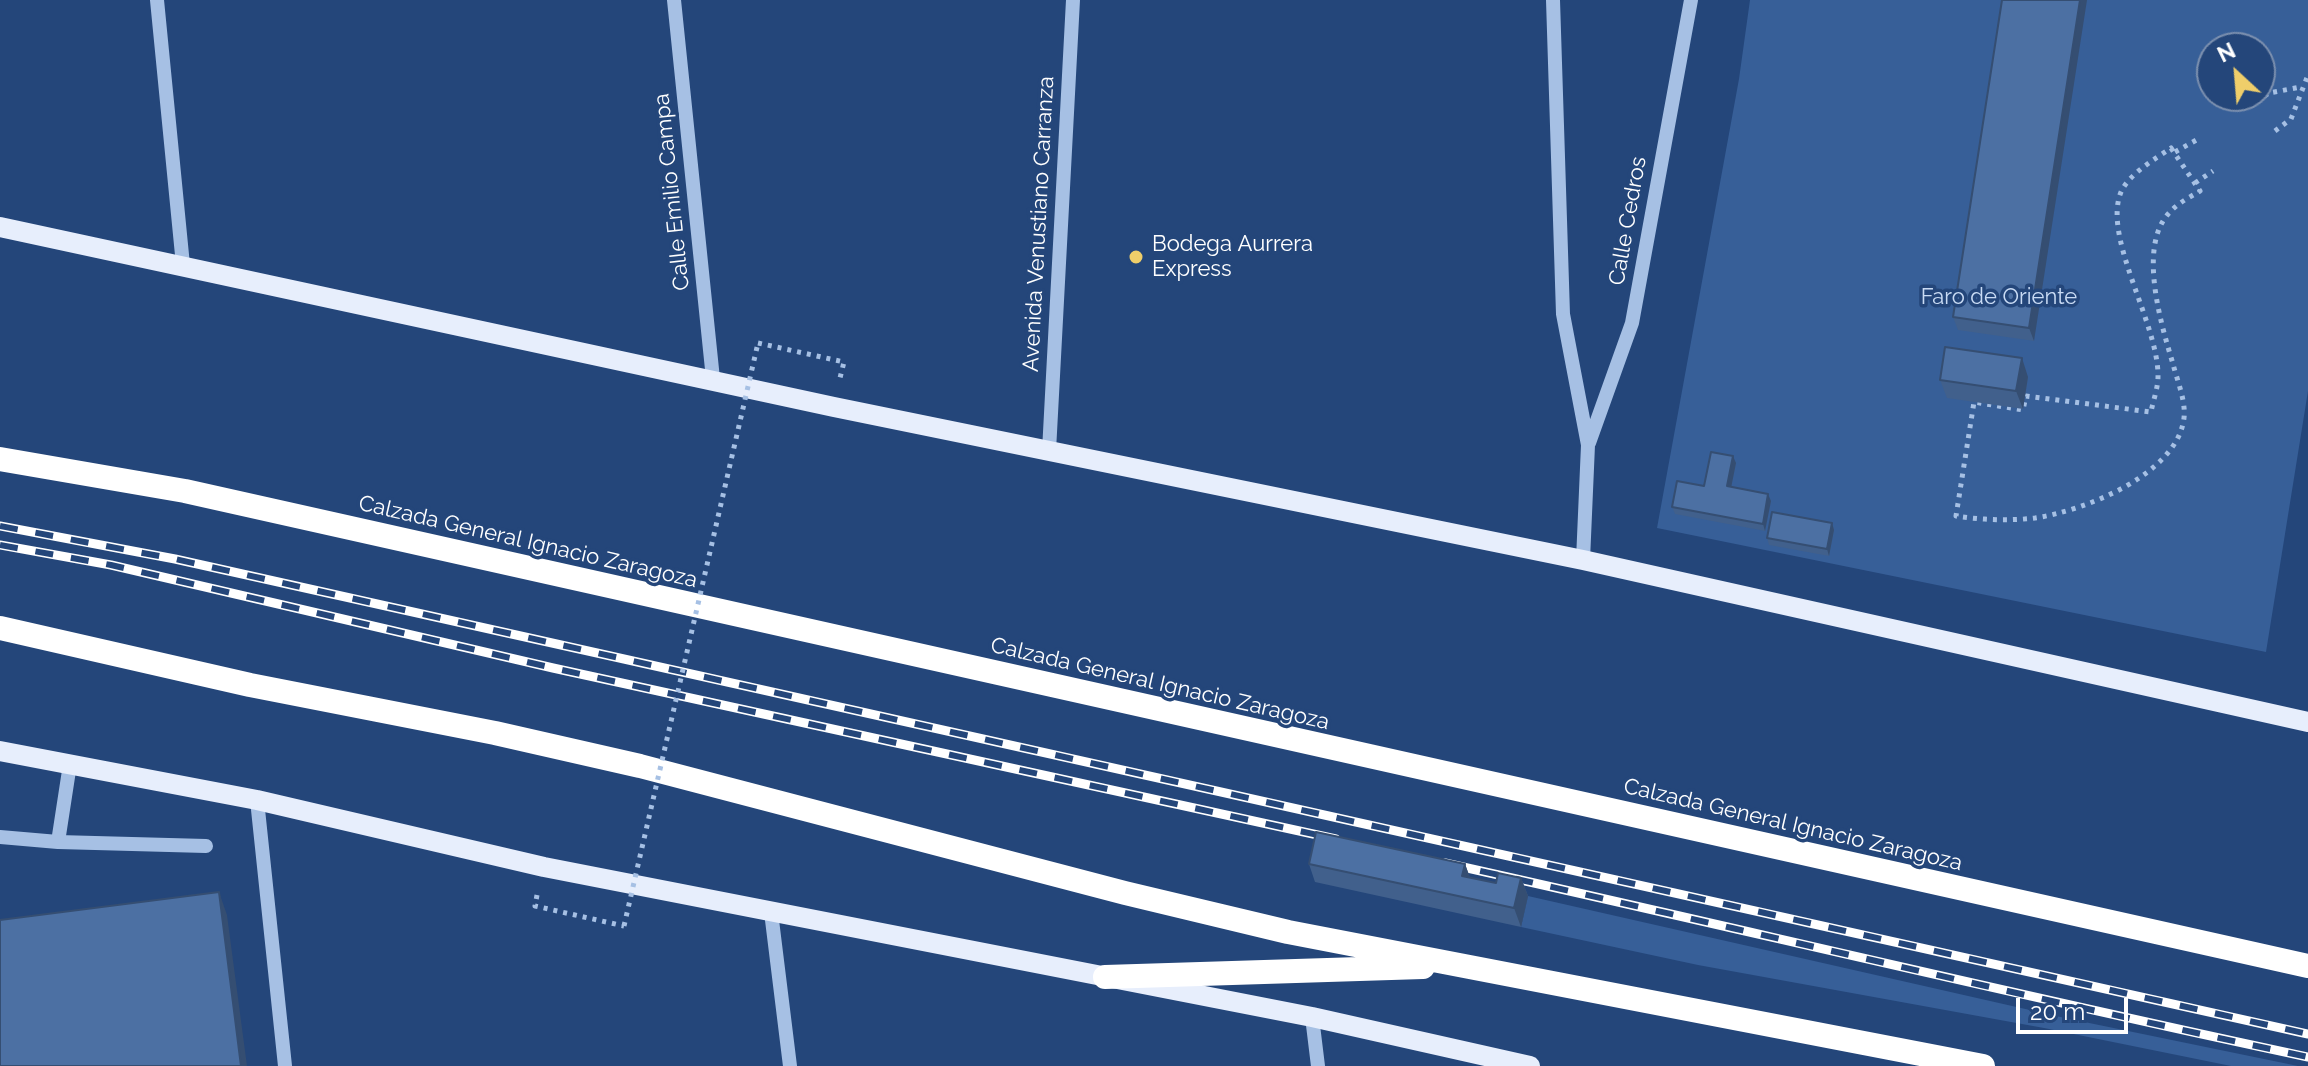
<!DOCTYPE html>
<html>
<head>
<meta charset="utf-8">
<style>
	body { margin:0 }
	#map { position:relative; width:2308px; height:1066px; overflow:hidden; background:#24467a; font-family:Raleway,sans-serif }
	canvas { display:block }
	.north { position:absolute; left:2196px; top:32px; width:80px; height:80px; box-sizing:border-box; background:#24467a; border:2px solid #7c90af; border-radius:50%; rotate:334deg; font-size:22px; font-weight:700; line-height:32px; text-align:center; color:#fff }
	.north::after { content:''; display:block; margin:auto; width:28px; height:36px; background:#efce6a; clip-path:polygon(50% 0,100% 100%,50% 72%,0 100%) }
	.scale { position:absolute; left:2016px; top:998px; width:112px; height:36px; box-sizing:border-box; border:4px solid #fff; border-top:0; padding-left:10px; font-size:24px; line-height:28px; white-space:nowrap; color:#fff; -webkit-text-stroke:6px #24467a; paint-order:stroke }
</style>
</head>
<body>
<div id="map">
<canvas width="2308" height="1066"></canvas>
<div class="north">N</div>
<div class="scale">20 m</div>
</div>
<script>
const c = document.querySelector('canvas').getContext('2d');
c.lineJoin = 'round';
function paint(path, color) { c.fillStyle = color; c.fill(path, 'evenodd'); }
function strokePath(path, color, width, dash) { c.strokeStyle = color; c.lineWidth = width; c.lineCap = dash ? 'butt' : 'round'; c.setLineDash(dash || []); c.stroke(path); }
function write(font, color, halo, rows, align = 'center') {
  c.font = font + ' Raleway,sans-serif'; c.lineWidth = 7; c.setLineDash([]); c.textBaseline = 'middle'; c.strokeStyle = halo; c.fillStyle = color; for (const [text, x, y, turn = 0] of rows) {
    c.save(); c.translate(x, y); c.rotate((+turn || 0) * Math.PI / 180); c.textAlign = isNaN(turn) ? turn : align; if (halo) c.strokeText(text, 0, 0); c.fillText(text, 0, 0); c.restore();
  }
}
const green = new Path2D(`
	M1750 0H2308V391L2266 652 1657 528 1739 79ZM2212 48H2260V96H2212Z
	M1528 896 2065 1018 2298 1066H2231L2044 1028 1698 965 1521 927Z`);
const path = new Path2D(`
	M2256 102 2269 93 2301 87
	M2275 131 2291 119 2308 75
	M2171 148 2200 191C2190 197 2178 203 2170 212 2137 245 2161 324 2173 364 2177 380 2186 401 2184 418 2177 475 2083 511 2035 518 2010 521 1982 520 1956 516L1974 402 2023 410 2026 396 2151 412C2153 401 2158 388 2158 377 2159 324 2102 238 2121 192 2129 174 2155 159 2171 148Z
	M2175 152 2200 138
	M2195 183 2213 171
	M758 343 844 362 840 378
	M537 895 535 906 624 926`);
const minor = new Path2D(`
	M157 0 183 265
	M674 0 713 379
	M1553 0 1563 314 1588 445 1583 560
	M1589 443 1632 323 1691 0
	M1049 451 1073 0
	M257 800 285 1066
	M0 837 58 842 206 846
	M58 842 70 764
	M771 912 790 1066
	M1312 1017 1318 1066`);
const major = new Path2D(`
	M0 227 834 407 1583 560 2308 722
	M0 751 257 800 544 867 1312 1017 1530 1066`);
const highway = new Path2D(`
	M0 459 185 491 2308 966
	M0 628 250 685 495 733 640 766 1125 893 1288 932 1983 1066
	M1105 977 1423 967`);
const rail = new Path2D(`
	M0 526 175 559 2308 1034
	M0 545 111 565 553 668 1336 839
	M1445 863C1733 927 2020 996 2308 1057`);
const pathBridge = new Path2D(`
	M624 926 758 343`);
const wall = new Path2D(`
	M2002 0 2034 341 1958 330 1953 317Z
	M2028 377 2023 409 1947 398 1940 380Z
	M1736 463 1731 487 1771 501 1765 531 1675 514 1672 507Z
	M1832 523 1834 530 1829 556 1769 545 1767 538Z
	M1309 864H1465L1470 878 1496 883 1521 878 1528 896 1521 927 1315 882Z`);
const shadedWall = new Path2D(`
	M2080 0H2087L2034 341 2029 328Z
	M2022 358 2028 377 2023 409 2016 391Z
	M1733 456 1736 463 1730 493 1727 486Z
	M1768 494 1771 501 1765 531 1763 524Z
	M1832 523 1834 530 1829 556 1827 549Z
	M1465 864 1472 883 1462 876Z
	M1521 878 1528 896 1521 927 1514 908Z
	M219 892 227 915 247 1066H241Z`);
const building = new Path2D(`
	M2002 0H2080L2029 328 1953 317Z
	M1945 347 2022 358 2016 391 1940 380Z
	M1711 452 1733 456 1727 486 1768 494 1763 524 1672 507 1677 481 1704 486Z
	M1772 512 1832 523 1827 549 1767 538Z
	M1316 832 1465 864 1462 876 1496 883 1498 873 1521 878 1514 908 1309 864Z
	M219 892 241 1066H0V920Z`);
const markers = [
	[1136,257,8,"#efce6a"]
];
const streetNames = [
	["Calle Emilio Campa",672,192,-96],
	["Calle Cedros",1628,221,-80],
	["Avenida Venustiano Carranza",1039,224,-87],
	["Calzada General Ignacio Zaragoza",528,542,13],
	["Calzada General Ignacio Zaragoza",1160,684,13],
	["Calzada General Ignacio Zaragoza",1793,825,13]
];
const poiNames = [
	["Bodega Aurrera",1152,244],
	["Express",1152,269]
];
const parkNames = [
	["Faro de Oriente",1999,297]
];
paint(green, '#375f98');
strokePath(path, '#a6c0e4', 5, [4, 6]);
strokePath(minor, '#a6c0e4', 14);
strokePath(major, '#e7eefc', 20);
strokePath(highway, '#fff', 24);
strokePath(rail, '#fff', 9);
strokePath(rail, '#24467a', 6, [18]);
strokePath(pathBridge, '#a6c0e4', 5, [4, 6]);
paint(wall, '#41608c');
paint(shadedWall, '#354e72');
paint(building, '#4c70a3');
strokePath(building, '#354e72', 2);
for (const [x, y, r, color] of markers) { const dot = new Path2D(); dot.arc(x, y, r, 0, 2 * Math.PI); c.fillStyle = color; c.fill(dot); strokePath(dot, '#24467a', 3); }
write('22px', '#fff', '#24467a', streetNames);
write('22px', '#fff', '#24467a', poiNames, 'left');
write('22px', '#c9dbf4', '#24467a', parkNames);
</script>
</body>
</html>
